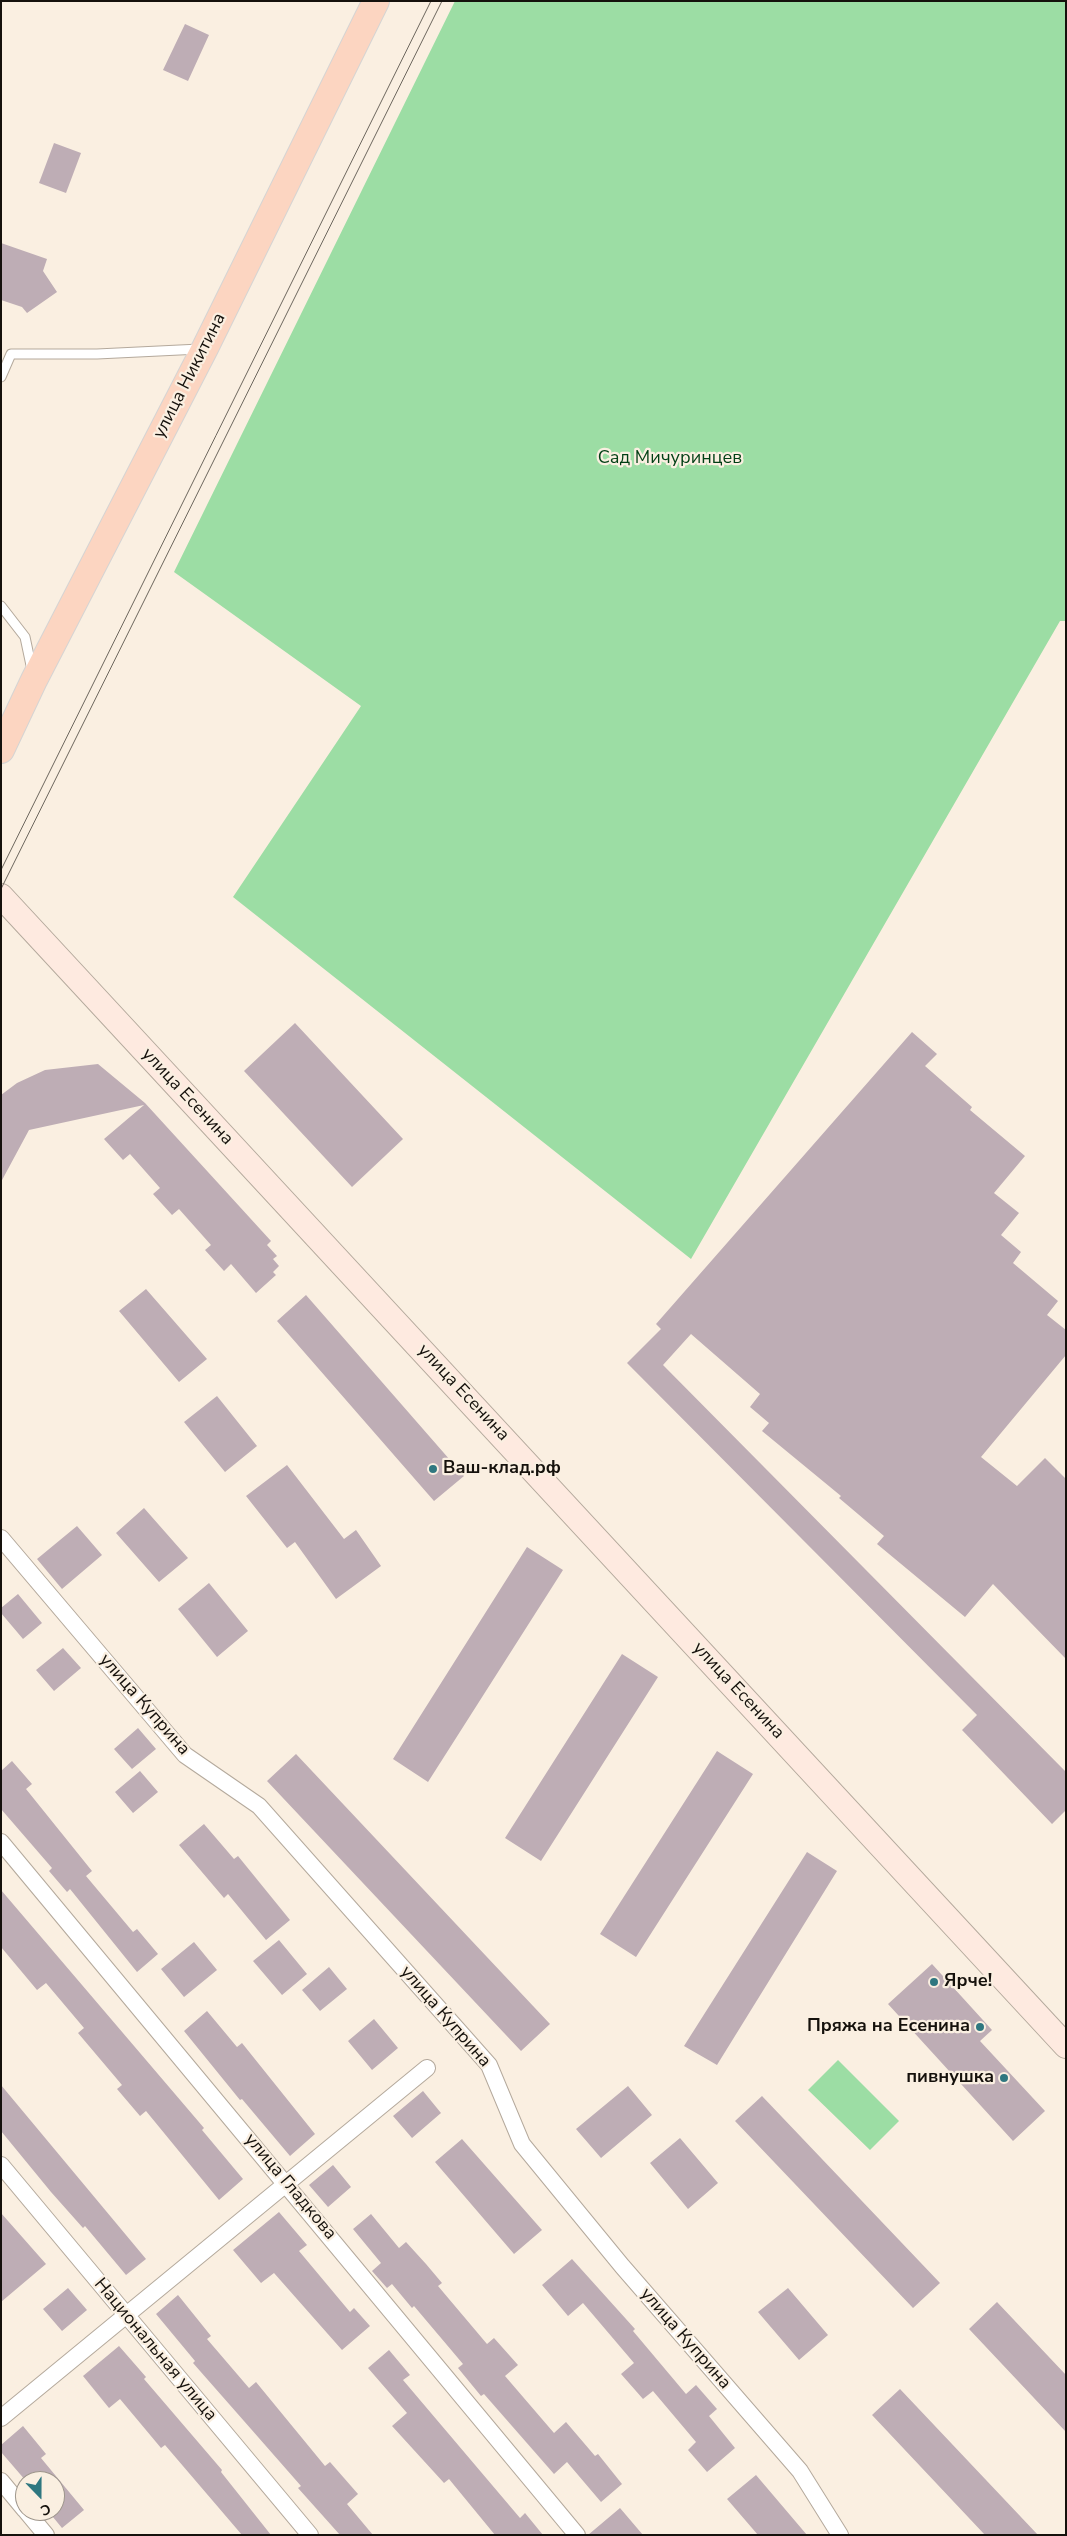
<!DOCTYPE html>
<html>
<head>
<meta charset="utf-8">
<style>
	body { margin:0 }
	#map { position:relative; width:1067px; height:2536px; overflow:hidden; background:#faefe1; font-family:"Nunito Sans",sans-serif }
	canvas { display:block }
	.frame { position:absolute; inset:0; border:2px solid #15110c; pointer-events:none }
	.north { position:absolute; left:15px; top:2471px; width:50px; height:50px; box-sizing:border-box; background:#faefe1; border:1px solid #9e968c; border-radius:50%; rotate:158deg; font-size:14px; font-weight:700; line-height:20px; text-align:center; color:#15110c }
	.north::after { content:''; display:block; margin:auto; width:18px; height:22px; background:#2f7780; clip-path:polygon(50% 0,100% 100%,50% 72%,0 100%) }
</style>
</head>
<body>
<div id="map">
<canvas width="1067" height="2536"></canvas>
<div class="frame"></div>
<div class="north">С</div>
</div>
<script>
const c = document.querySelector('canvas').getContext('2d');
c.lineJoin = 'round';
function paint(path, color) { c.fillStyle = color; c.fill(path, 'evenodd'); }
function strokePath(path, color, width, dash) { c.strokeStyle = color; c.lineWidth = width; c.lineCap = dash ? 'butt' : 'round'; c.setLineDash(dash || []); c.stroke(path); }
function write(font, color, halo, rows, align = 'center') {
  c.font = font + ' "Nunito Sans",sans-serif'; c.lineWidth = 4.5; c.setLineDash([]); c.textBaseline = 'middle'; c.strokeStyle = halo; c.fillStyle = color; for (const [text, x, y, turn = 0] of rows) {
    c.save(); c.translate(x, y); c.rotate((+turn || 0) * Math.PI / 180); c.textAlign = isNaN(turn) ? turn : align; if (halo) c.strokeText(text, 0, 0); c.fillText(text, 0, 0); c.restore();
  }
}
const green = new Path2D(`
	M455 1H1066V621H1060L691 1259 233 897 361 706 174 572Z
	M838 2060 899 2121 870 2150 808 2090Z`);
const building = new Path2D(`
	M185 24 209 35 188 81 163 70Z
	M54 143 81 153 66 193 39 183Z
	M1 243 47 259 43 271 57 292 27 313 22 307 1 300Z
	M295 1023 403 1139 352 1187 244 1071Z
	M912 1032 937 1054 925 1066 972 1107 970 1110 1025 1156 994 1193 1019 1213 1001 1235 1021 1252 1013 1263 1058 1301 1047 1315 1066 1330V1355L981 1457 1017 1486 1045 1458 1066 1479V1659L993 1584 965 1617 877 1544 884 1536 839 1498 841 1496 762 1431 769 1423 750 1407 760 1394 691 1334 663 1365 1066 1772V1810L1052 1824 962 1730 977 1715 627 1363 661 1329 656 1324Z
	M98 1064 145 1103 271 1241 267 1245 277 1256 273 1259 279 1266 273 1272 276 1275 256 1293 231 1264 224 1271 205 1250 211 1245 179 1209 172 1215 153 1194 160 1188 130 1154 123 1160 104 1139 144 1105 29 1130 1 1182V1095L17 1083 45 1070Z
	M146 1289 207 1359 179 1382 119 1311Z
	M306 1295 464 1476 434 1501 277 1321Z
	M217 1396 257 1446 225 1472 184 1422Z
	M287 1465 344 1539 356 1530 381 1566 336 1599 295 1542 287 1548 246 1496Z
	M144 1508 188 1558 159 1582 116 1533Z
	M77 1526 102 1555 62 1589 37 1559Z
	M527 1547 563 1570 428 1782 393 1759Z
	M209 1583 248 1631 217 1657 178 1609Z
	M18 1594 42 1623 23 1639 1 1613V1608Z
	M63 1648 81 1668 54 1691 36 1670Z
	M622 1654 658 1677 541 1861 505 1838Z
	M138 1728 156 1749 132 1769 114 1749Z
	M717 1751 753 1774 636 1957 600 1934Z
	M296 1754 550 2024 521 2051 267 1781Z
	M12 1761 32 1784 26 1789 92 1871 86 1876 133 1932 137 1929 158 1954 137 1972 70 1889 67 1892 49 1871 52 1868 1 1809V1771Z
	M140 1771 158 1792 133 1813 115 1792Z
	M204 1824 234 1859 238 1856 290 1920 266 1940 228 1894 224 1898 179 1845Z
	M807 1852 837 1871 717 2065 684 2046Z
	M1 1890 204 2128 202 2130 243 2179 219 2200 146 2111 140 2116 117 2089 122 2085 78 2033 84 2028 46 1983 37 1990 1 1947Z
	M279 1940 307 1974 282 1995 253 1961Z
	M194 1942 217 1970 184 1997 161 1969Z
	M932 1964 992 2030 980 2041 1045 2111 1013 2141 888 2004Z
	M329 1967 347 1989 320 2011 302 1990Z
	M207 2011 237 2047 242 2043 315 2134 290 2156 242 2099 240 2100 184 2031Z
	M374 2019 398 2048 372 2070 348 2041Z
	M1 2085 146 2259 126 2275 85 2226 83 2228 51 2192 1 2131Z
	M628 2086 652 2115 601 2158 576 2129Z
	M423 2091 441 2113 412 2138 393 2116Z
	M762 2096 940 2283 913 2308 735 2121Z
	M680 2138 718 2183 688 2209 650 2163Z
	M462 2139 542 2230 514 2254 435 2162Z
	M333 2165 351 2187 328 2207 309 2185Z
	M279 2212 307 2245 299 2251 350 2312 354 2308 370 2326 342 2350 274 2273 261 2283 233 2250Z
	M1 2213 46 2264 1 2302Z
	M371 2214 399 2248 406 2242 426 2264 442 2283 438 2286 487 2344 494 2338 518 2365 505 2376 554 2433 566 2422 595 2456 598 2454 622 2484 601 2502 567 2462 554 2474 484 2394 481 2396 458 2368 463 2364 414 2306 412 2308 392 2284 387 2288 372 2271 381 2263 353 2229Z
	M572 2259 635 2329 633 2331 686 2394 696 2385 717 2409 709 2416 735 2448 707 2472 688 2450 696 2442 653 2391 643 2399 621 2374 634 2363 583 2303 568 2316 542 2285Z
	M68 2288 87 2310 62 2331 43 2309Z
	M788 2288 828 2335 799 2360 758 2312Z
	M178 2295 211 2336 207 2339 249 2388 256 2382 325 2466 330 2462 358 2494 347 2504 373 2535H340L298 2488 301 2486 251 2429 193 2363 195 2361 156 2314Z
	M997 2302 1066 2375V2432L969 2329Z
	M119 2346 146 2377 144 2379 222 2470 221 2472 271 2535H242L165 2445 161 2448 120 2399 109 2408 83 2376Z
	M389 2350 410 2375 403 2380 520 2518 525 2513 543 2535H495L449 2479 444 2483 392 2426 407 2413 368 2368Z
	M900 2389 1038 2535H985L872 2415Z
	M23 2426 46 2454 41 2458 84 2510 62 2528 48 2511H55V2481H26L1 2452V2445Z
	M756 2475 807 2535H758L727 2499Z
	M620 2508 643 2535H588Z`);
const lane = new Path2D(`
	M1 377 11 354H97L200 349
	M1 606 25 637 32 670`);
const street = new Path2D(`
	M1 1538 185 1755 259 1806 489 2065 522 2144 622 2266 800 2471 840 2535
	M1 1842 577 2535
	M1 2165 310 2535
	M1 2418 427 2068
	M1 2481 25 2510
	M26 2511 46 2535`);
const secondary = new Path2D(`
	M1 896 1066 2046`);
const primary = new Path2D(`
	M1 750 34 680 205 348 376 1`);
const tram = new Path2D(`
	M1 870 431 1
	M1 889 442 1`);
const markers = [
	[433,1469,5,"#2f7780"],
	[934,1982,5,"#2f7780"],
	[980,2027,5,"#2f7780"],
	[1004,2078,5,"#2f7780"]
];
const streetNames = [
	["улица Никитина",190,376,-63],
	["улица Есенина",187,1097,47],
	["улица Есенина",463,1393,47],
	["улица Есенина",738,1691,47],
	["улица Куприна",144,1705,49],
	["улица Куприна",445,2017,49],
	["улица Гладкова",290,2187,50],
	["улица Куприна",685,2339,49],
	["Национальная улица",155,2350,50]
];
const parkNames = [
	["Сад Мичуринцев",670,459]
];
const poiNames = [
	["Ваш-клад.рф",443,1469],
	["Ярче!",944,1982],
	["Пряжа на Есенина",970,2027,"right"],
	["пивнушка",994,2078,"right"]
];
paint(green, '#9cdda4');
paint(building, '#beadb5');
strokePath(lane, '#b4a99c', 11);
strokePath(street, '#b4a99c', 18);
strokePath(secondary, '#b4a99c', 26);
strokePath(primary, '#d5d4d3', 28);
strokePath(lane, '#fff', 9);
strokePath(street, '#fff', 16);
strokePath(secondary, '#feeae0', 24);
strokePath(primary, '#fcd5c1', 26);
strokePath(tram, '#6c665d', 1);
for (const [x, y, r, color] of markers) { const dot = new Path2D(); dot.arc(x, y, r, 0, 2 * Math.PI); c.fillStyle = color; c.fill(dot); strokePath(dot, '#faefe1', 2); }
write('18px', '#15110c', '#faefe1', streetNames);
write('18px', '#003f14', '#faefe1', parkNames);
write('bold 18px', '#15110c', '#faefe1', poiNames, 'left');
</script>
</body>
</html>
